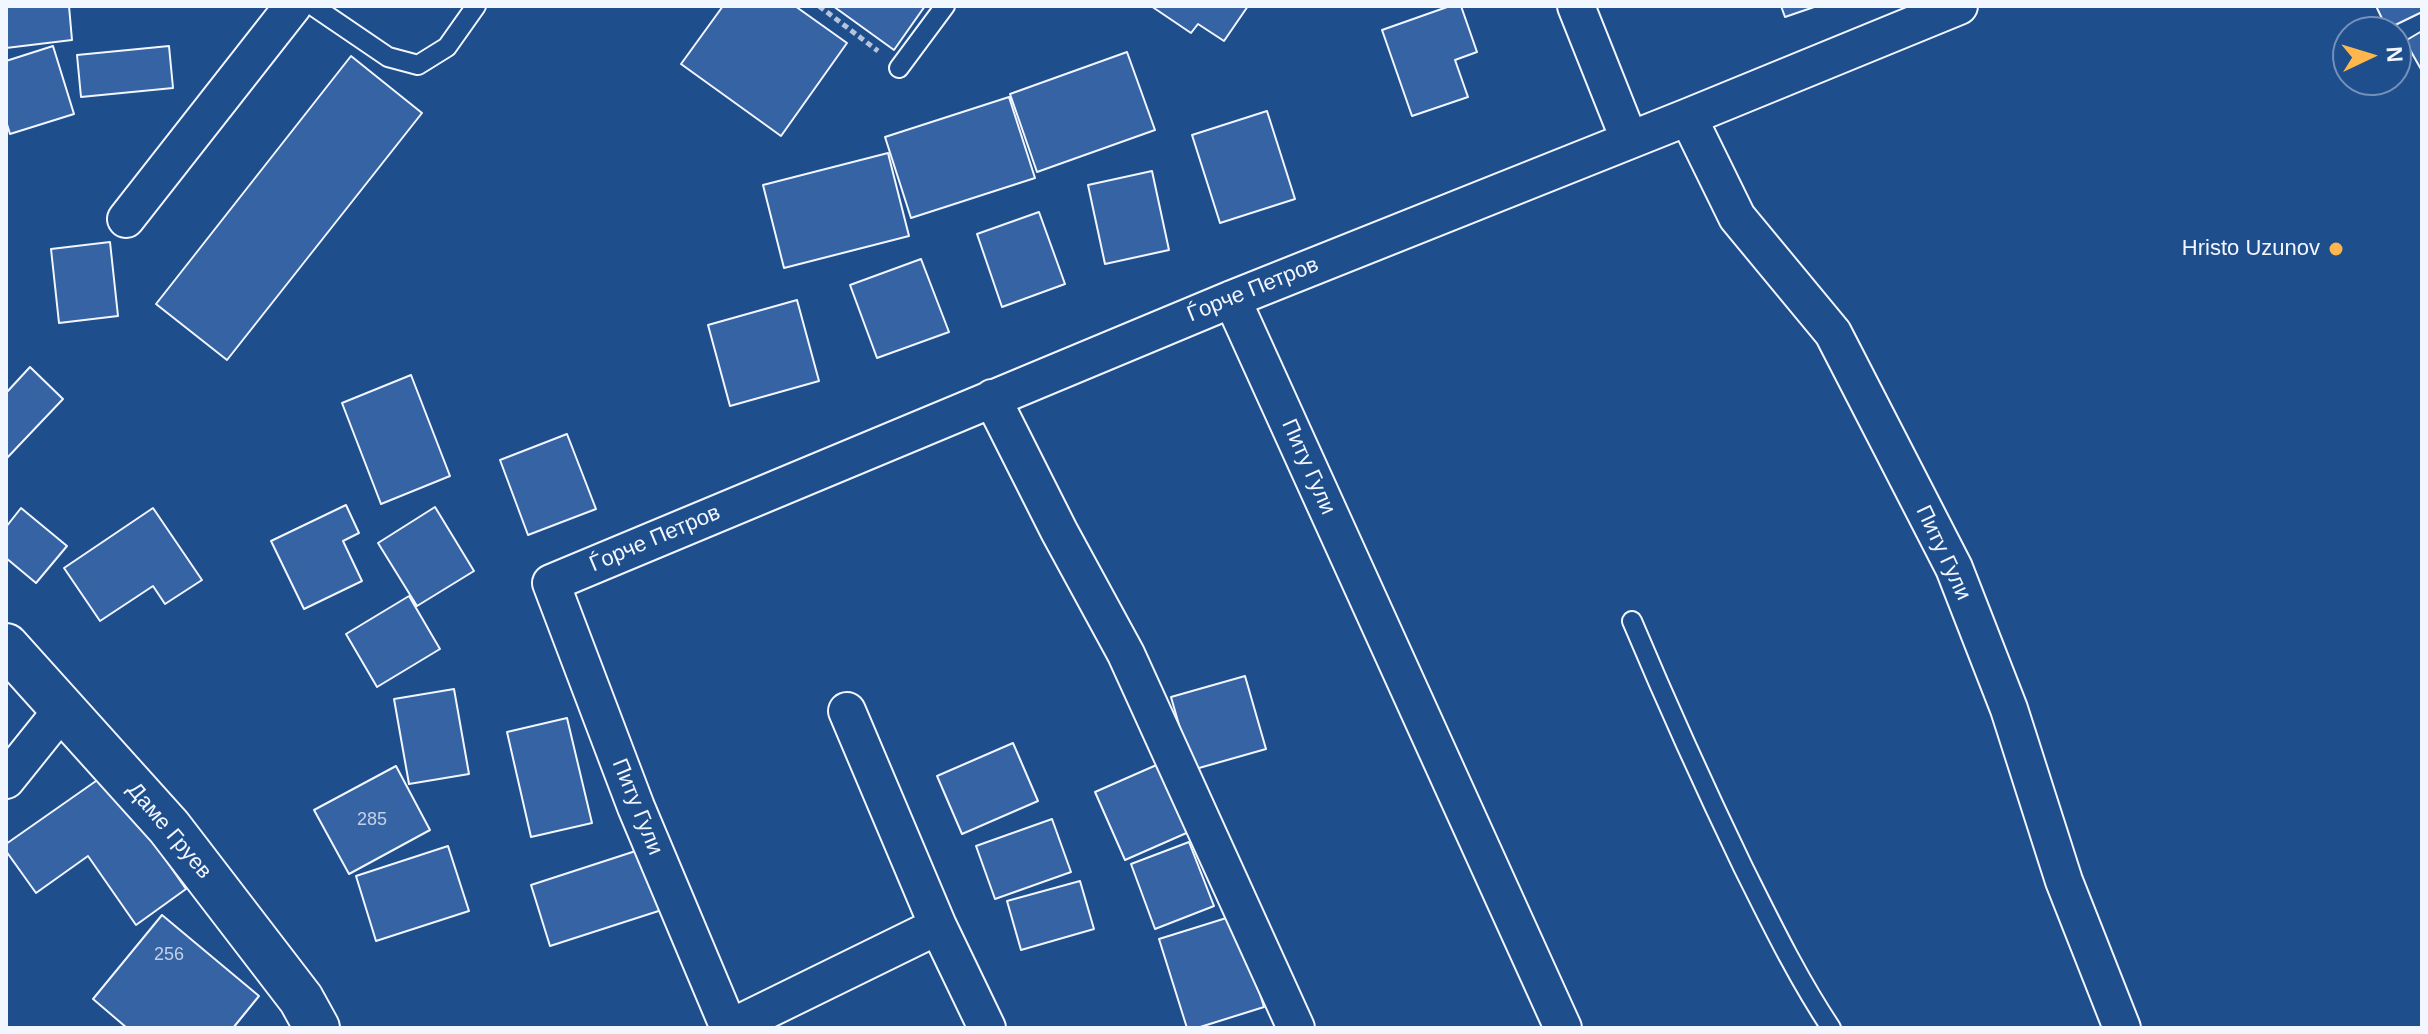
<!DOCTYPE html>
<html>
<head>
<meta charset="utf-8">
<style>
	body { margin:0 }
	#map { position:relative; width:2428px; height:1034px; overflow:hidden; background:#1f4e8c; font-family:Arial,sans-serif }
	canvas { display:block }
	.frame { position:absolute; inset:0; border:8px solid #f2f6ff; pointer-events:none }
	.north { position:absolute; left:2332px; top:16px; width:80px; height:80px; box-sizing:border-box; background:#1f4e8c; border:2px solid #7391ba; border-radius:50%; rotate:86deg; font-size:22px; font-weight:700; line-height:32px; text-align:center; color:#f2f6ff }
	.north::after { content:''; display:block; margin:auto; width:28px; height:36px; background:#ffb74d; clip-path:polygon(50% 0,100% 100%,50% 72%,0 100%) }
</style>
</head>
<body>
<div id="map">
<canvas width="2428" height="1034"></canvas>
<div class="frame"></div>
<div class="north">N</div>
</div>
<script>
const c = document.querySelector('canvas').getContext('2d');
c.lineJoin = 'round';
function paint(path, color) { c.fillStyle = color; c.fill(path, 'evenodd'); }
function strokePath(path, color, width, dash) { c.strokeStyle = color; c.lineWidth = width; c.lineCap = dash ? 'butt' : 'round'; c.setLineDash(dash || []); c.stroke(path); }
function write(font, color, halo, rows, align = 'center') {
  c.font = font + ' Arial,sans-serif'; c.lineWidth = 6; c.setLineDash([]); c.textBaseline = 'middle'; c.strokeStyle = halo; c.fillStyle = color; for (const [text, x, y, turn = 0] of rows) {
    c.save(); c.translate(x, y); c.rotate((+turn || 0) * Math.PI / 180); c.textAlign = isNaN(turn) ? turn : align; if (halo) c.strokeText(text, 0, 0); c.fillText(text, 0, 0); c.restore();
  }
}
const building = new Path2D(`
	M6 6H69L72 40 6 48Z
	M723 6H795L847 43 781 136 681 64Z
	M833 6H925L894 50Z
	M1151 6H1248L1224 41 1198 24 1191 33Z
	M1450 6H1461L1477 52 1455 60 1468 97 1412 116 1382 30Z
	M1781 6H1817L1785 17Z
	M2376 6H2422V12L2387 29Z
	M2422 31V71L2405 41Z
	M53 46 74 114 10 134 6 121V61Z
	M169 46 173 88 81 97 77 55Z
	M1127 52 1155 130 1037 172 1010 94Z
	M351 56 422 113 227 360 156 304Z
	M1009 97 1035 178 911 218 885 137Z
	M1267 111 1295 199 1220 223 1192 135Z
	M888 153 909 236 784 268 763 185Z
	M1152 171 1169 250 1105 264 1088 185Z
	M1039 212 1065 284 1002 307 977 234Z
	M110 242 118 316 59 323 51 249Z
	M921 259 949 332 877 358 850 285Z
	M797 300 819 381 730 406 708 325Z
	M30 367 63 399 6 459V393Z
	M411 375 450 476 381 504 342 403Z
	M567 434 596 509 528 535 500 460Z
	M346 505 359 533 343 541 362 581 304 609 271 541Z
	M435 507 474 571 417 606 378 543Z
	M21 508 67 546 36 583 6 558V527Z
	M153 508 202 580 165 604 153 586 100 621 64 568Z
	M409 596 440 649 377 687 346 634Z
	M1245 676 1266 749 1192 770 1171 697Z
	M454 689 469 774 409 784 394 699Z
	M567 718 592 823 531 837 507 732Z
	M1013 743 1038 801 962 834 937 776Z
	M1161 763 1191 831 1125 860 1095 792Z
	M396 766 430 830 349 874 314 810Z
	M106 774 186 889 136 925 88 856 36 893 6 851V844Z
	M1052 819 1071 872 995 899 976 846Z
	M1189 842 1214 906 1155 929 1131 864Z
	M448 846 469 911 376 941 356 876Z
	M651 846 671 907 550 946 531 885Z
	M1080 881 1094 929 1021 950 1007 901Z
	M162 915 259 996 233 1028H127L93 999Z
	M1236 915 1264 1007 1197 1028H1187L1159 939Z`);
const path = new Path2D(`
	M819 6 878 51`);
const service = new Path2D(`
	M313 6 388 57 418 65 447 47 476 6
	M899 68 945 6
	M1632 621C1667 704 1704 786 1743 867 1770 921 1797 977 1831 1028`);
const minor = new Path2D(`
	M1576 6 1629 139
	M1688 117 1737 217 1833 333 1954 568 2009 709 2064 881 2122 1028
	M126 219 293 6
	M1232 299 1563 1028
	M992 398 1059 531 1126 654 1296 1028
	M847 711 938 926 987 1028
	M6 780 63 709
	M729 1028 636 807 551 583 1232 299 1688 117 1959 6
	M730 1028 938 926`);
const tertiary = new Path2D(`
	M6 646 169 827 301 999 317 1028`);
const markers = [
	[2336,249,8,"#ffb74d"]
];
const numberNames = [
	["285",372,820],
	["256",169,955]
];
const poiNames = [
	["Hristo Uzunov",2320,249]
];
const streetNames = [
	["Ѓорче Петров",1253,290,-22],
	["Питу Гули",1308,467,66],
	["Ѓорче Петров",655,539,-23],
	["Питу Гули",1943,553,65],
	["Питу Гули",637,807,68],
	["Даме Груев",169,831,50]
];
paint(building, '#3563a3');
strokePath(building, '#f2f6ff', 2);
strokePath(service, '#f2f6ff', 22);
strokePath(minor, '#f2f6ff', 40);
strokePath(tertiary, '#f2f6ff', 48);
strokePath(path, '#b3c4dc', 5, [6, 4]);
strokePath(service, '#1f4e8c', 18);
strokePath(minor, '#1f4e8c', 36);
strokePath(tertiary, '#1f4e8c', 44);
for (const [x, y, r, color] of markers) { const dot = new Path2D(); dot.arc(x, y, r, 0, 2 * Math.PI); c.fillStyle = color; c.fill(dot); strokePath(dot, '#1f4e8c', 3); }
write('18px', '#c3d1e8', null, numberNames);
write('22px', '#f2f6ff', '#1f4e8c', poiNames, 'right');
write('22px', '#f2f6ff', '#1f4e8c', streetNames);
</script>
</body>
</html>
